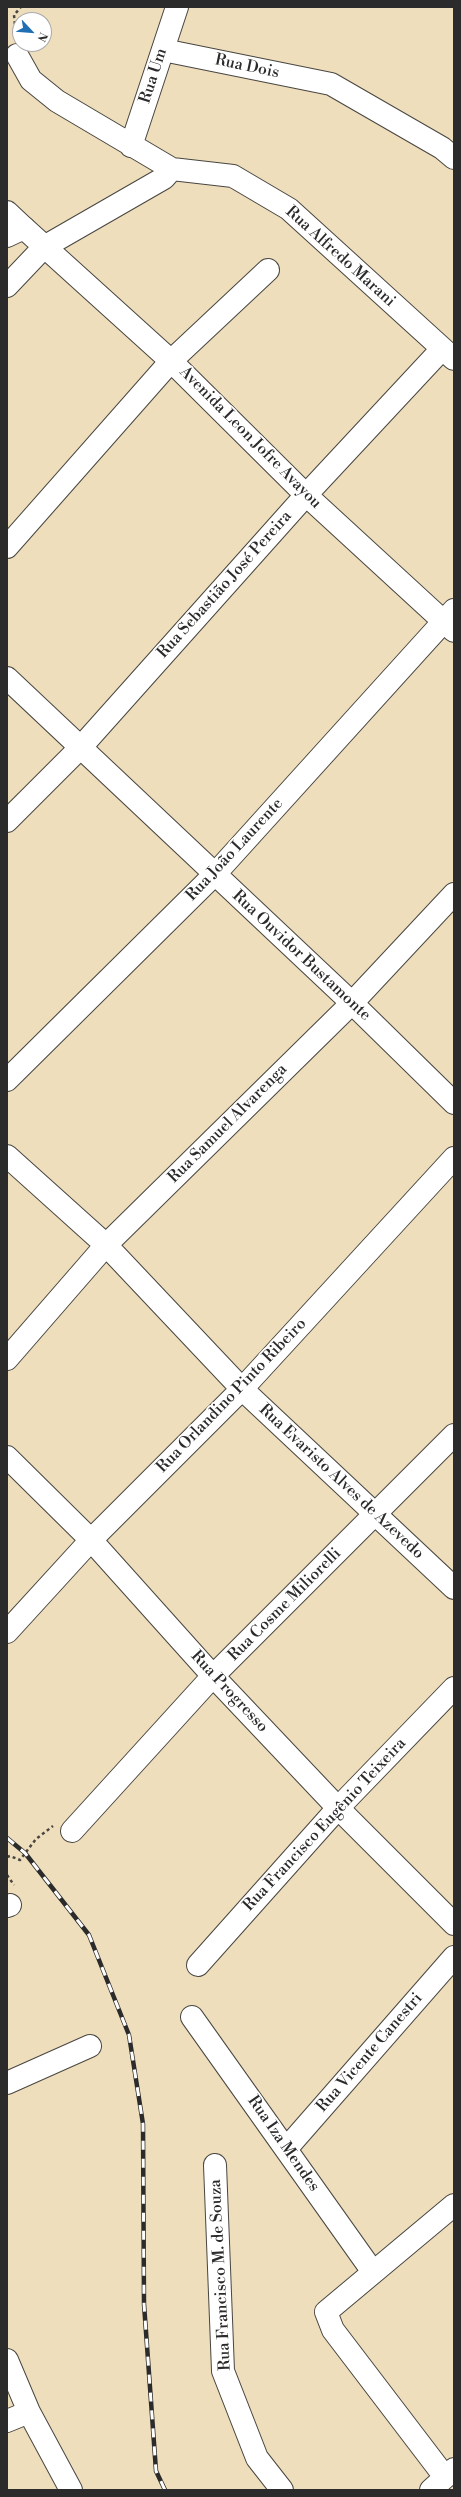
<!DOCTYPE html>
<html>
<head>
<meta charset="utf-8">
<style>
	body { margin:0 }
	#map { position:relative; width:461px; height:2497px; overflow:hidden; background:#efdebc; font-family:"Libre Bodoni",serif }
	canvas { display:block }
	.frame { position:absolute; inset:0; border:8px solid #2b2b2b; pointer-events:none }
	.north { position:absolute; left:12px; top:12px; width:40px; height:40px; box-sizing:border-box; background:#fff; border:1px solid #aaa; border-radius:50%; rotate:116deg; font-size:11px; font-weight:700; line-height:16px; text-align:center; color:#2b2b2b }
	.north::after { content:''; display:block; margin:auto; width:14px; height:18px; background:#1f6fb2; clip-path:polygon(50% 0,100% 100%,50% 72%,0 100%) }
</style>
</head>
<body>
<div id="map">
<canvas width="461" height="2497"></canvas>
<div class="frame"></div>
<div class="north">N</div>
</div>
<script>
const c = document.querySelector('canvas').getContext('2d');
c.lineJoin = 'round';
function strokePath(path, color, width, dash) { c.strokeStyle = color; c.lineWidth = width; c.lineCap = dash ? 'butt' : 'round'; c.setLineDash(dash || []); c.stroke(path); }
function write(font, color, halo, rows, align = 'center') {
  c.font = font + ' "Libre Bodoni",serif'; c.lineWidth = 3.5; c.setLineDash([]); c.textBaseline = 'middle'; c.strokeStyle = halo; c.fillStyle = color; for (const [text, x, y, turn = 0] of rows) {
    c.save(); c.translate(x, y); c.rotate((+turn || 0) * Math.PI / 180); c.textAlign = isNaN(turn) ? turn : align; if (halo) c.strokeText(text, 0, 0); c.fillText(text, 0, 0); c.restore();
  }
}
const path = new Path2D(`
	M16 36 14 15 21 7
	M7 1857 10 1856 20 1860 36 1839 53 1826
	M7 1875 14 1885`);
const street = new Path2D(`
	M163 50 331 84 442 148 454 158
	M17 55 31 80 57 101 172 169 233 176 289 209 454 359
	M131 146 177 7
	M7 212 24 228
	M7 286 44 247 164 178 172 169
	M7 547 171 361 268 270
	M7 678 352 1003 454 1103
	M7 821 81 747 306 495 442 349
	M7 1080 215 874 454 610
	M7 1156 106 1245 242 1389 454 1588
	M7 1359 106 1245 352 1003 454 894
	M7 1457 91 1540 213 1676 338 1808 454 1924
	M7 1632 91 1540 242 1389 454 1158
	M72 1831 213 1676 454 1435
	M7 1906 10 1905
	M198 1965 338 1808 454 1688
	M192 2017 373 2272
	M7 2083 90 2046
	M286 2149 454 1957
	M215 2165 223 2371 257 2458 282 2490
	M7 2360 29 2412 71 2490
	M7 2421 29 2412
	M445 2477 333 2330 326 2312 454 2205`);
const secondary = new Path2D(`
	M7 236 24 228 171 361 306 495 454 631
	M431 2490 454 2469`);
const rail = new Path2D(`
	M7 1838 25 1853 89 1935 129 2035 143 2124 144 2304 156 2471 165 2490`);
const streetNames = [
	["Rua Dois",247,67,12],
	["Rua Um",154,76,-72],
	["Rua Alfredo Marani",340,257,42],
	["Avenida Leon Jofre Avayou",250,438,45],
	["Rua Sebastião José Pereira",225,585,-48],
	["Rua João Laurente",235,850,-47],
	["Rua Ouvidor Bustamonte",301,956,43],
	["Rua Samuel Alvarenga",228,1124,-45],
	["Rua Orlandino Pinto Ribeiro",232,1396,-46],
	["Rua Evaristo Alves de Azevedo",341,1482,43],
	["Rua Cosme Miliorelli",285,1605,-45],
	["Rua Progresso",229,1692,47],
	["Rua Francisco Eugênio Teixeira",325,1825,-47],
	["Rua Vicente Canestri",370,2053,-49],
	["Rua Iza Mendes",283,2144,55],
	["Rua Francisco M. de Souza",221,2275,-93]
];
strokePath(street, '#484641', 24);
strokePath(secondary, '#484641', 24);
strokePath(path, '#484641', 2.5, [3, 3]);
strokePath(street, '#fff', 22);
strokePath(secondary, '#fff', 22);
strokePath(rail, '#2b2b2b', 4.5);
strokePath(rail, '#fff', 3, [9]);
write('16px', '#2b2b2b', '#fff', streetNames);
</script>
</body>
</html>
